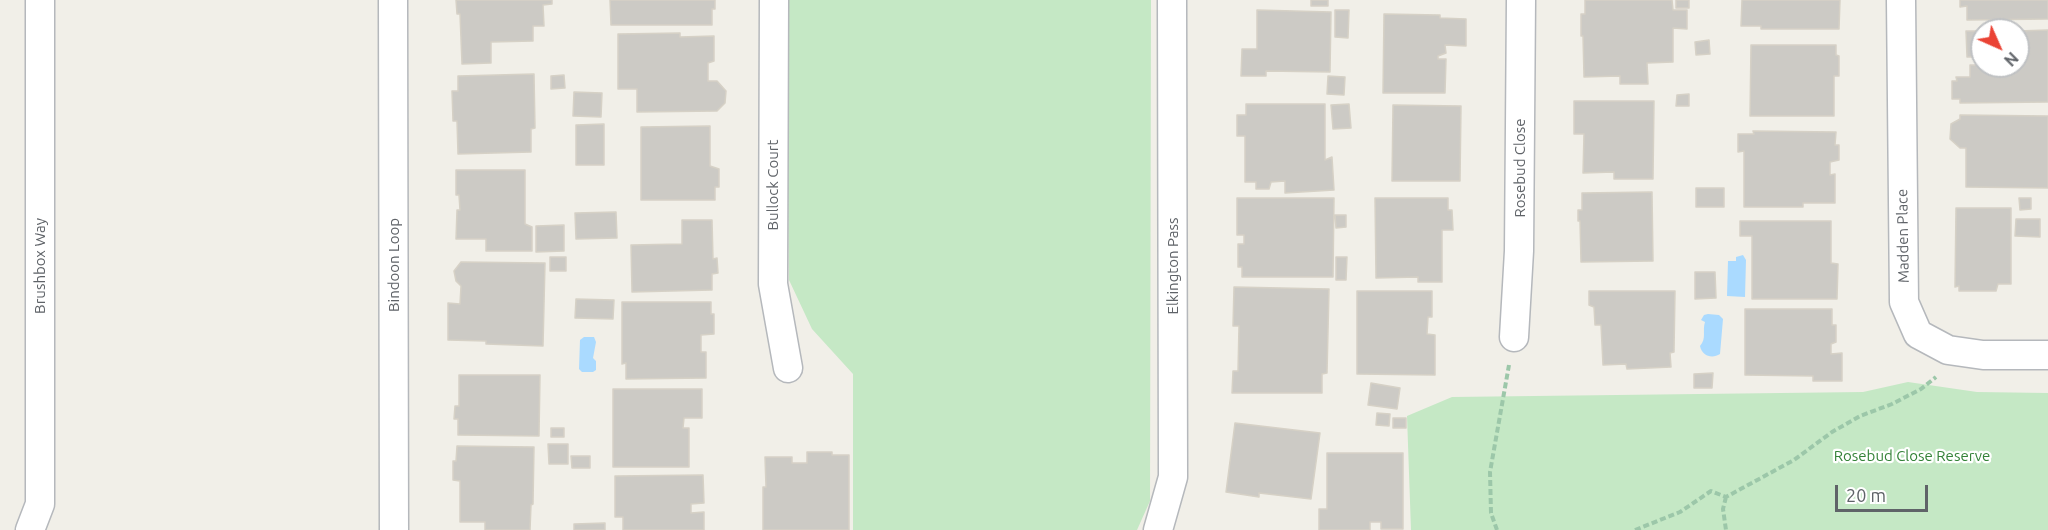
<!DOCTYPE html>
<html>
<head>
<meta charset="utf-8">
<style>
	body { margin:0 }
	#map { position:relative; width:2048px; height:530px; overflow:hidden; background:#f1efe8; font-family:Ubuntu,sans-serif }
	canvas { display:block }
	.north { position:absolute; left:1970px; top:18px; width:60px; height:60px; box-sizing:border-box; background:#fff; border:2px solid #bfc1c3; border-radius:50%; rotate:135deg; font-size:16px; font-weight:700; line-height:24px; text-align:center; color:#5f6368 }
	.north::after { content:''; display:block; margin:auto; width:21px; height:27px; background:#ea4335; clip-path:polygon(50% 0,100% 100%,50% 72%,0 100%) }
	.scale { position:absolute; left:1835px; top:485px; width:93px; height:27px; box-sizing:border-box; border:3px solid #5f6368; border-top:0; padding-left:8px; font-size:18px; line-height:21px; white-space:nowrap; color:#5f6368; -webkit-text-stroke:4px #fff; paint-order:stroke }
</style>
</head>
<body>
<div id="map">
<canvas width="2048" height="530"></canvas>
<div class="north">N</div>
<div class="scale">20 m</div>
</div>
<script>
const c = document.querySelector('canvas').getContext('2d');
c.lineJoin = 'round';
function paint(path, color) { c.fillStyle = color; c.fill(path, 'evenodd'); }
function strokePath(path, color, width, dash) { c.strokeStyle = color; c.lineWidth = width; c.lineCap = dash ? 'butt' : 'round'; c.setLineDash(dash || []); c.stroke(path); }
function write(font, color, halo, rows, align = 'center') {
  c.font = font + ' Ubuntu,sans-serif'; c.lineWidth = 4.5; c.setLineDash([]); c.textBaseline = 'middle'; c.strokeStyle = halo; c.fillStyle = color; for (const [text, x, y, turn = 0] of rows) {
    c.save(); c.translate(x, y); c.rotate((+turn || 0) * Math.PI / 180); c.textAlign = isNaN(turn) ? turn : align; if (halo) c.strokeText(text, 0, 0); c.fillText(text, 0, 0); c.restore();
  }
}
const green = new Path2D(`
	M786 0H1151L1150 501 1137 530H853V374L812 329 789 280Z
	M1908 382 1977 392 2048 393V530H1411L1407 416 1452 397 1863 392Z`);
const water = new Path2D(`
	M1743 255 1746 260 1745 297 1727 296 1728 261H1736V257Z
	M1708 314 1719 315 1723 319 1720 354C1712 359 1702 356 1700 346 1707 338 1702 331 1705 322L1701 320 1704 315Z
	M584 337H594L596 342 593 358 596 361V370L593 372H582L579 369 580 340Z`);
const building = new Path2D(`
	M456 0H552V4L543 5 544 26H533V41L491 42V63L462 64 460 14H457Z
	M610 0H715V9H712V25H611Z
	M1311 0H1328V6H1311Z
	M1585 0H1672L1673 10H1687V29L1673 28V62L1647 63 1648 84H1620V76L1584 77 1583 36H1581V14H1585Z
	M1676 0H1689V8H1676Z
	M1742 0H1840L1839 29H1761V26H1741Z
	M1960 0H2048V19L1967 20V6L1960 7Z
	M1257 10 1331 12 1330 72 1266 71V76H1241L1242 49H1257Z
	M1335 10H1349L1348 38 1335 37Z
	M1384 14 1440 15V18L1466 19V46L1445 45 1446 53 1438 56V59H1446L1445 93H1383Z
	M2048 30V102L1960 103V99H1952V81H1957L1956 77H1970V65H1976V57H1967L1966 31H1982V66H2018V31Z
	M680 33V37L714 36V61L708 63V81H717L726 91 725 103 717 111 637 112V89H618V34Z
	M1709 40 1710 54 1696 55 1695 42Z
	M1751 45H1836V55L1839 56V76H1834V116H1750Z
	M534 74 535 128 531 129V152L458 154 457 121H453L452 91H458V76Z
	M564 75 565 88 551 89V76Z
	M1328 76 1345 77 1344 95 1327 94Z
	M574 92 602 93 601 117 573 116Z
	M1689 94V106H1676L1677 95Z
	M1574 101H1654L1653 179H1614V172L1583 173 1584 134H1574Z
	M1246 104H1325V160L1332 157 1334 190 1285 193V181L1271 182 1269 189H1256V182H1245V136H1237V115H1246Z
	M1349 104 1351 128 1333 129 1331 105Z
	M1393 105 1461 106 1460 181H1392Z
	M1960 115 2048 116V188L1966 187V148H1960L1950 139 1951 124 1960 119Z
	M604 124V165H576V125Z
	M710 126V166L719 169V187H715V200H641V127Z
	M1753 131 1836 132 1835 145H1839V160L1830 162V175L1835 174V203H1803V207H1744V151L1738 152V134H1754Z
	M456 170H525V224L532 227V251H486V239H456L457 210H460L459 195H456Z
	M1696 188H1724V207H1696Z
	M1652 192 1653 261 1581 262 1580 221H1578V210H1582V193Z
	M1237 198H1334L1333 277H1242V267H1238V244H1244V235H1237Z
	M1375 198H1448V210H1452L1453 230H1442V282H1418V277L1376 278Z
	M2019 198H2031V209L2020 210Z
	M1956 208H2011V284H1998L1996 291H1959V286L1955 287Z
	M616 212 617 238 576 239 575 213Z
	M1335 215H1346V227L1336 228Z
	M2016 219H2040V237L2015 236Z
	M682 220H712L713 259 717 258 718 273 712 274V290L632 292 631 245 682 244Z
	M1740 221H1831V263L1838 264 1837 299H1752V236H1740Z
	M564 225V251L536 252V226Z
	M550 257H566V271H550Z
	M1336 257H1347L1346 280H1336Z
	M461 262 545 263 543 346 486 344V341L448 340V303L460 304 461 286 456 281 454 271Z
	M1695 272H1715L1716 298 1695 299Z
	M1234 287 1329 289 1327 373 1322 374V393H1232L1233 371H1238L1239 326H1233Z
	M1357 291H1432V317H1428L1427 334 1435 335V375L1357 374Z
	M1589 291H1675L1674 352 1670 353 1671 367 1627 369 1626 364 1603 365 1601 325H1595L1594 307 1589 305Z
	M576 299 614 300 613 319 575 318Z
	M622 302H711V314H714V334L701 335V352H706V378L626 379V363L622 364Z
	M1745 309H1832V325H1836V342L1831 344V354L1842 353V381H1813V376L1745 375Z
	M1713 373 1712 388H1694V374Z
	M459 375H540L539 436 458 435V419H454L455 406H459Z
	M1371 383 1400 388 1397 409 1368 405Z
	M613 389H702V418H684L683 428H689V467H613Z
	M1377 413 1390 414 1389 426 1376 425Z
	M1393 418H1406V428H1393Z
	M1235 423 1320 433 1311 499 1259 493V497L1226 492Z
	M551 428H564V437H551Z
	M548 444H568V464H549Z
	M457 446 534 447 533 504 531 505 530 530H485V522H460V481L453 480V461H456Z
	M807 452H832V455H849V530H763V487H766L765 457H792V463H807Z
	M1327 453H1403V529H1381V522H1370V530H1319V509H1327Z
	M571 456H590V468H572Z
	M703 475 704 503 691 504V513L704 512V530H623V517H615V476Z
	M605 523V530H574V524Z`);
const path = new Path2D(`
	M1726 497 1723 509 1726 530
	M1497 530 1491 513 1490 472 1509 365
	M1635 530 1680 512 1711 491 1726 497 1794 460 1832 432 1860 416 1892 404 1921 389 1936 377`);
const street = new Path2D(`
	M393 0 394 530
	M774 0 773 284 788 368
	M1901 0 1904 302 1918 334 1948 350 1983 355H2048
	M1514 337 1519 251 1521 0
	M30 530 40 504V0
	M1158 530 1173 477 1172 0`);
const streetNames = [
	["Rosebud Close",1520,168,-90],
	["Bullock Court",773,185,-90],
	["Madden Place",1903,236,-91],
	["Bindoon Loop",394,265,-90],
	["Brushbox Way",40,266,-90],
	["Elkington Pass",1173,266,-90]
];
const parkNames = [
	["Rosebud Close Reserve",1912,456]
];
paint(green, '#c5e8c5');
paint(water, '#aadaff');
paint(building, '#cccac5');
strokePath(building, '#d6d1c6', 1.5);
strokePath(street, '#b5b8bc', 31);
strokePath(path, '#9cc7a9', 4, [6, 3]);
strokePath(street, '#fff', 28);
write('15px', '#5f6368', '#fff', streetNames);
write('15px', '#348238', '#fff', parkNames);
</script>
</body>
</html>
